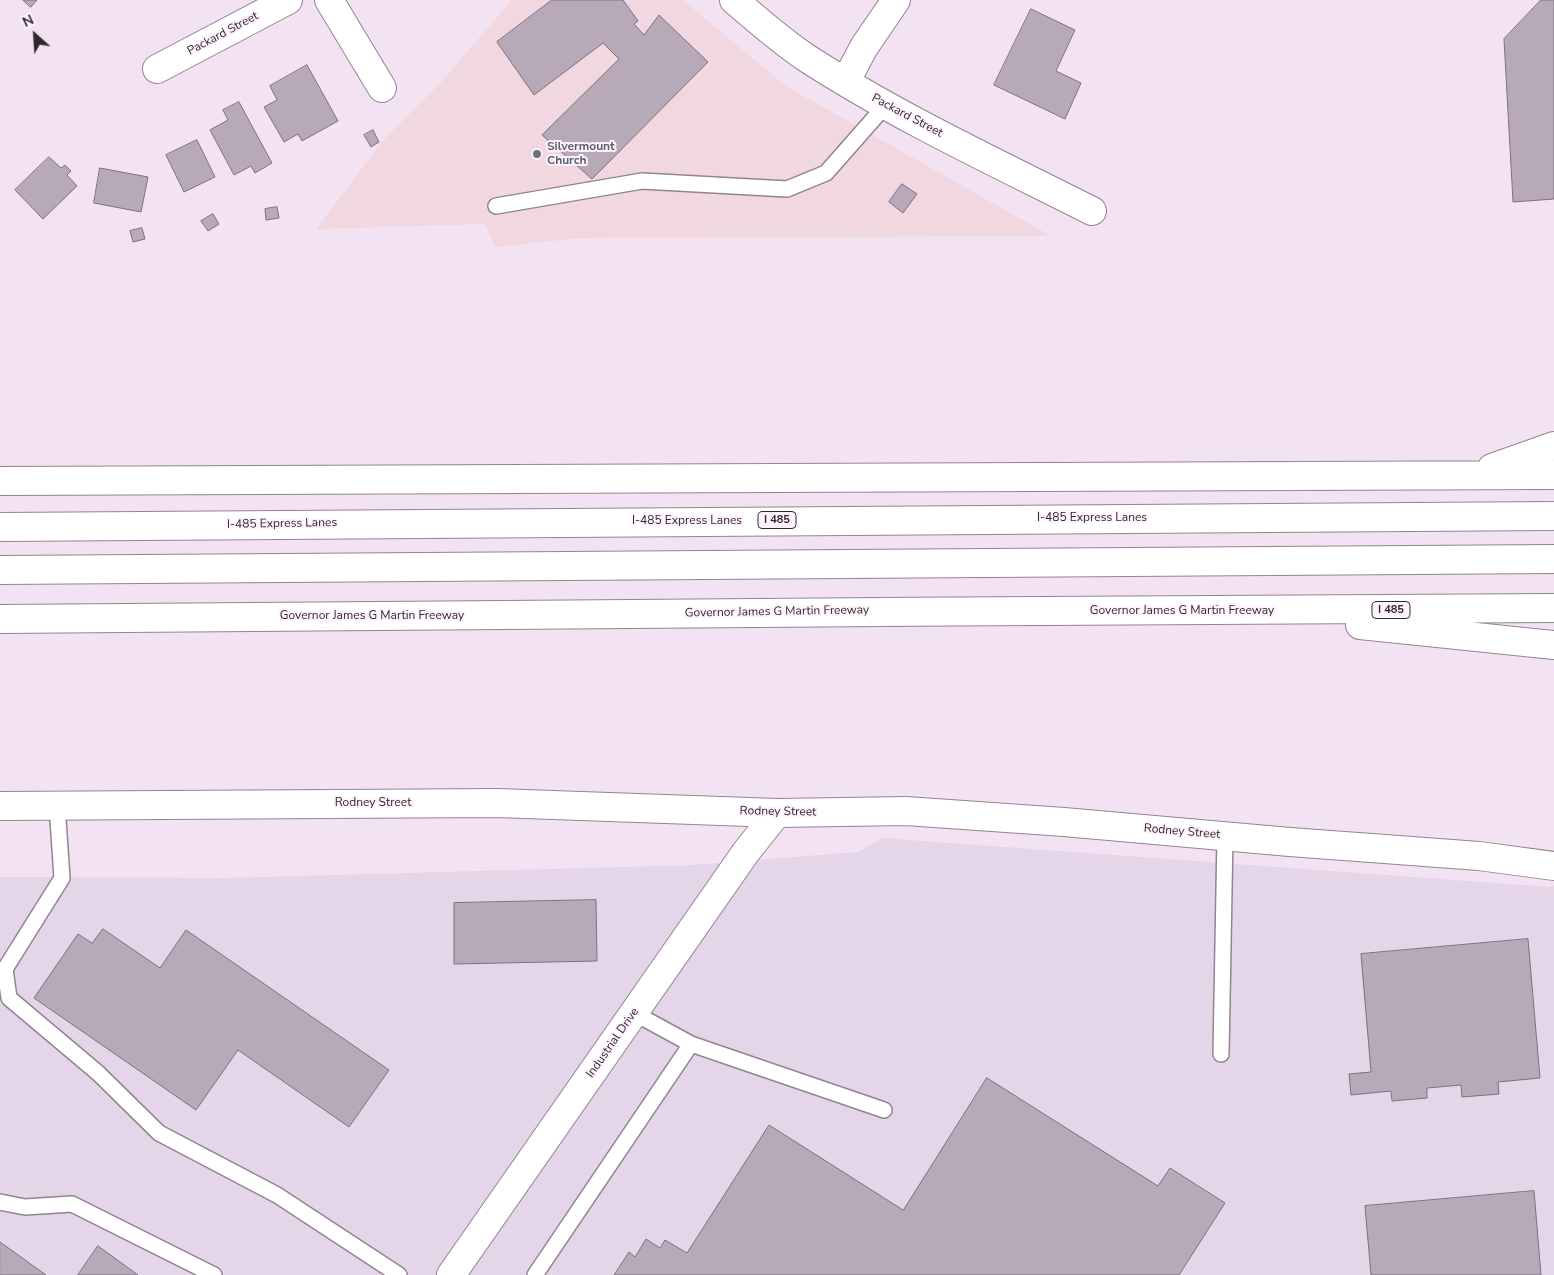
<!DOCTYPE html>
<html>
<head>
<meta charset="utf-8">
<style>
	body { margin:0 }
	#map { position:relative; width:1554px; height:1275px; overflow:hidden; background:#f3e3f2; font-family:"Nunito Sans",sans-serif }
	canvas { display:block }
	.north { position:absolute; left:10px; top:10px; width:50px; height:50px; -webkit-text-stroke:4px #fff2fd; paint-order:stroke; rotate:334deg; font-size:14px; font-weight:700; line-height:20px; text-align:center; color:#2f292e }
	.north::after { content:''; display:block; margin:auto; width:18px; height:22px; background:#2f292e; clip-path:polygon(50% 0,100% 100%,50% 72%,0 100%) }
</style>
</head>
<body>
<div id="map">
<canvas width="1554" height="1275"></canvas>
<div class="north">N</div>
</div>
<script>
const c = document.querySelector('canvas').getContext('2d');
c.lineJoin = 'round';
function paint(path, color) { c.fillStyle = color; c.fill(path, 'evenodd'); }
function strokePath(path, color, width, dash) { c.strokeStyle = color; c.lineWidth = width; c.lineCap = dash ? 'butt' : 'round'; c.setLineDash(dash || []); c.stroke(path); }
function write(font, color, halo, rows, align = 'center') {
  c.font = font + ' "Nunito Sans",sans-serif'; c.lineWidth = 4; c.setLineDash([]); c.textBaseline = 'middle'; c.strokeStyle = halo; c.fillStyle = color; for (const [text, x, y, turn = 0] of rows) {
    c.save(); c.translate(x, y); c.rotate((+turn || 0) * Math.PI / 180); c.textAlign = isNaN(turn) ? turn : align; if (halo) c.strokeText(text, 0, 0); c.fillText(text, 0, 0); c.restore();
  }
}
const commercial = new Path2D(`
	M512 0H683L786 86 1051 236 580 238 495 247 485 224 316 229 385 138 442 81Z`);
const industrial = new Path2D(`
	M882 838 1550 887 1554 885V1275H0V877L226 878 692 865 858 852Z`);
const building = new Path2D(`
	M23 0H37L31 7Z
	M552 0H623L638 21 634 24 644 35 659 15 708 62 592 179 542 135 619 59 603 43 534 95 497 42Z
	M1541 0H1554V199L1513 202 1504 39Z
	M1031 9 1075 30 1056 71 1081 83 1065 119 994 85Z
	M307 65 338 121 302 141 298 134 284 142 264 107 277 100 270 86Z
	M239 102 272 163 255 173 251 166 234 175 210 130 228 120 223 110Z
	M373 130 379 142 371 147 364 135Z
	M197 140 215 177 184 192 166 155Z
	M49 157 61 168 65 165 71 171 67 175 77 186 43 219 15 190Z
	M100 168 148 177 141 212 94 203Z
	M902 184 917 194 903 213 889 202Z
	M277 207 279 218 266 220 265 209Z
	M213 214 219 224 208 231 201 221Z
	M142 228 145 239 133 242 130 231Z
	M596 900 597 961 454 964V903Z
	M103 929 160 968 186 930 389 1070 349 1127 238 1050 196 1110 34 998 78 934 92 943Z
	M1528 939 1540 1078 1498 1082 1499 1094 1462 1097 1461 1085 1427 1088V1098L1392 1101 1391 1091 1351 1095 1349 1074 1371 1072 1361 954Z
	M987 1078 1158 1186 1170 1168 1225 1203 1179 1275H614L629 1252 635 1257 646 1239 660 1248 665 1240 687 1253 769 1125 903 1210Z
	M1534 1191 1541 1275H1371L1365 1206Z
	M0 1242 46 1275H0Z
	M98 1246 138 1275H78Z`);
const service = new Path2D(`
	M496 206 642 181 787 189 826 173 885 106
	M57 805 62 878 5 969 9 998 98 1073 159 1133 277 1195 399 1275
	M634 1013 691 1044 884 1110
	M1221 1054 1225 836
	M0 1202 25 1207 72 1204 214 1275
	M535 1275 691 1044`);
const minor = new Path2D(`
	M329 0 382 88
	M734 0C757 20 780 40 805 57 896 116 995 162 1092 211
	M157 69 288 0
	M846 81 864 47 896 0
	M0 806 497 803 777 813 906 811 1064 822 1290 842 1479 856 1554 866`);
const tertiary = new Path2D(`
	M451 1275 746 852 777 813`);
const motorway = new Path2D(`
	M1492 468 1554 446
	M0 481 1554 475
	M0 527 1554 516
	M0 570 1554 559
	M0 619C518 611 1036 613 1554 608
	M1360 625 1554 645`);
const markers = [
	[537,154,5,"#6b7280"]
];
const shields = [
	[777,520,38],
	[1391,610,38]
];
const shieldNames = [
	["I 485",777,520],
	["I 485",1391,610]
];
const streetNames = [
	["Packard Street",223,34,-28],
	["Packard Street",907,116,28],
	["I-485 Express Lanes",1092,518],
	["I-485 Express Lanes",687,521],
	["I-485 Express Lanes",282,524,-1],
	["Governor James G Martin Freeway",1182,611],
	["Governor James G Martin Freeway",777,612,-1],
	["Governor James G Martin Freeway",372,616],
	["Rodney Street",373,803],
	["Rodney Street",778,812,1],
	["Rodney Street",1182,832,5],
	["Industrial Drive",613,1043,-55]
];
const worshipNames = [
	["Silvermount",547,147],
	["Church",547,161]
];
paint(commercial, '#f1d7df');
paint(industrial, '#e4d5e8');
paint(building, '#b8a9b8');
strokePath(building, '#7e707e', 1);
strokePath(service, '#928491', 18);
strokePath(minor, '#928491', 30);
strokePath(tertiary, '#928491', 30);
strokePath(motorway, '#928491', 30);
strokePath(service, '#fff', 15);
strokePath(minor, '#fff', 28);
strokePath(tertiary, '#fff', 28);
strokePath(motorway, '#fff', 28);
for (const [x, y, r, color] of markers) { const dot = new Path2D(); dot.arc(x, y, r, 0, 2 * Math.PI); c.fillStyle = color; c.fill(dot); strokePath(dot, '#fff2fd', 2); }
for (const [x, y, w] of shields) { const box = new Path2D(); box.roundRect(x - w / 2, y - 8.5, w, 17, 4); c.fillStyle = '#fff2fd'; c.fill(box); strokePath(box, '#2f292e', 1); }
write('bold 11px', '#2f292e', null, shieldNames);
write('12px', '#2f292e', '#fff2fd', streetNames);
write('bold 12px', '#5b616d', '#fff2fd', worshipNames, 'left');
</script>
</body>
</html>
